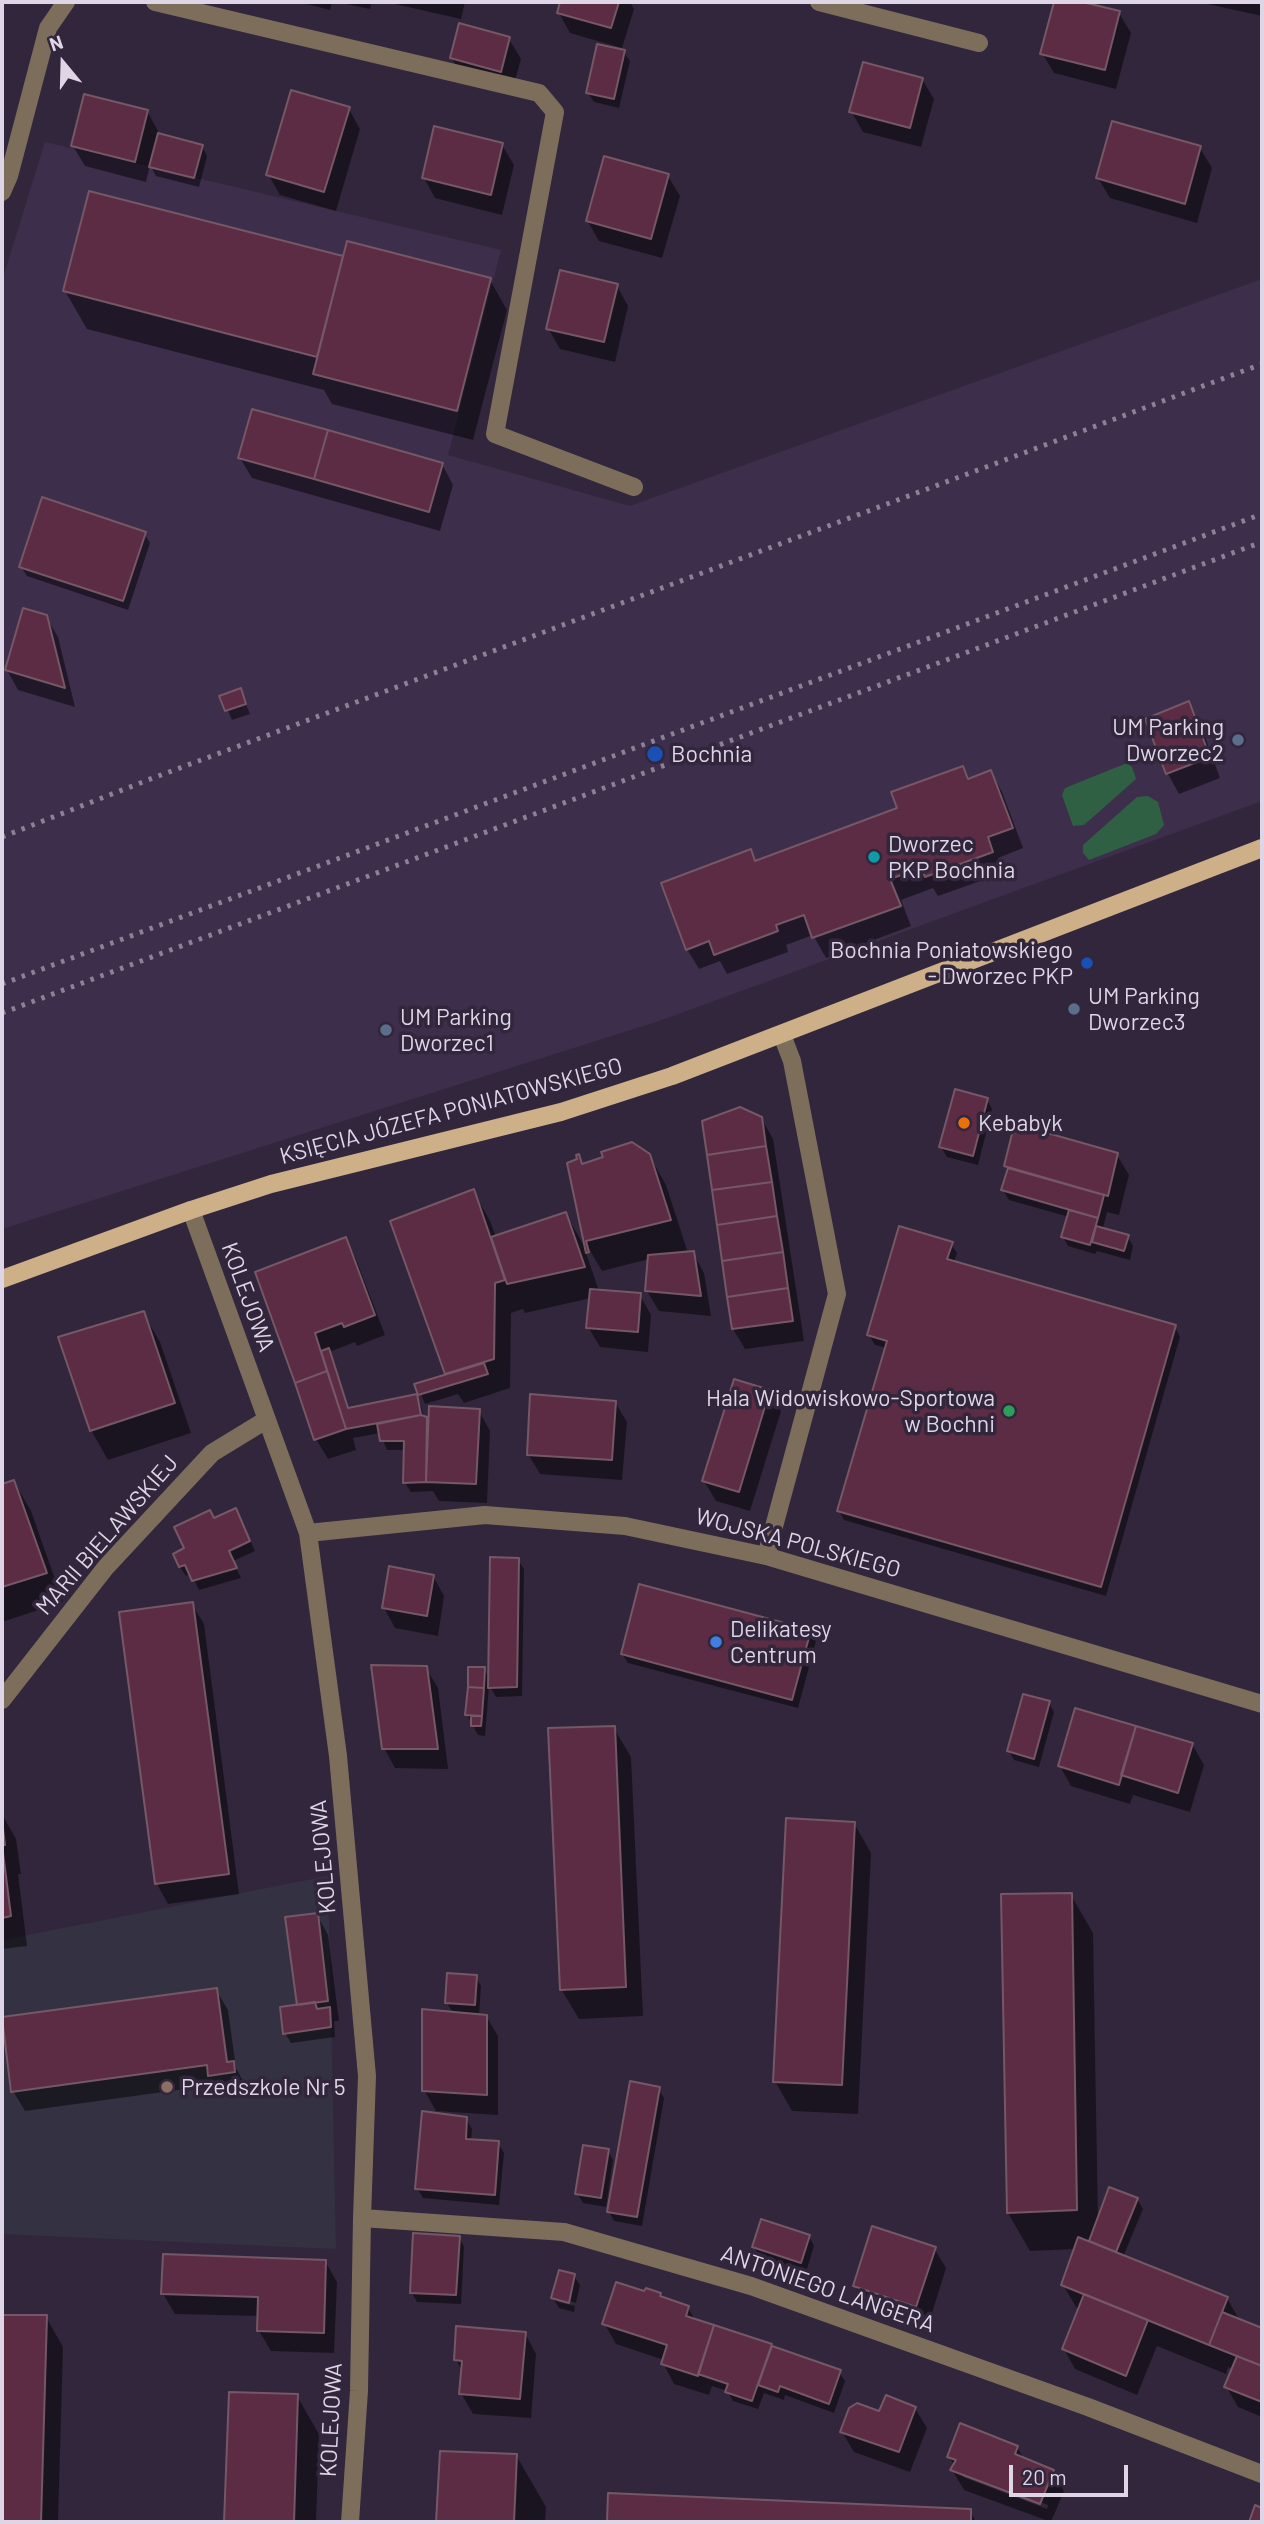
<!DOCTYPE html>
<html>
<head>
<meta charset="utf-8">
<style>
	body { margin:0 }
	#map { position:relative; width:1264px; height:2524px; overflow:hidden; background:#32263d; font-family:Barlow,sans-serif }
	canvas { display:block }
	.frame { position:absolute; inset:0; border:4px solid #ded6e6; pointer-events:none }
	.north { position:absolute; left:28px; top:28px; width:70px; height:70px; -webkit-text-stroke:5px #32263d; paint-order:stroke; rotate:341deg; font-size:19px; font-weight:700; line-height:28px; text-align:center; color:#ded6e6 }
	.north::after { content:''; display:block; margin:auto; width:24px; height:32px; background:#ded6e6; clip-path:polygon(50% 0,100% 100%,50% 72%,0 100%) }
	.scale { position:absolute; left:1009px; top:2465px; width:119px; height:32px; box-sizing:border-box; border:4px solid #ded6e6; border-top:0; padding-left:9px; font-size:21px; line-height:24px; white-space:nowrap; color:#ded6e6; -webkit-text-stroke:5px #32263d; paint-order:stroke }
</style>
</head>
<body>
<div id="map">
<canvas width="1264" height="2524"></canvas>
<div class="frame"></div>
<div class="north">N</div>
<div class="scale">20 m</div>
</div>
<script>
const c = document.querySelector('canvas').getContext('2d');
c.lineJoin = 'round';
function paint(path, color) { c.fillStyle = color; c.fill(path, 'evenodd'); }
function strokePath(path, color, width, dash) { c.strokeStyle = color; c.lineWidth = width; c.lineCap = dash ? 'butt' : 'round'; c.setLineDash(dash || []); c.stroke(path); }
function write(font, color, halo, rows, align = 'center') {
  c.font = font + ' Barlow,sans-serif'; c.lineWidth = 7; c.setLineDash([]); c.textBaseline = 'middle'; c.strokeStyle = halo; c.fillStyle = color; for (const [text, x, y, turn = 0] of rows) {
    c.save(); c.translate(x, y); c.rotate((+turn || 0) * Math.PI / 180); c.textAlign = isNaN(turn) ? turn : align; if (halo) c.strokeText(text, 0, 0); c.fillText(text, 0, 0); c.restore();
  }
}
const built = new Path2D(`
	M45 142 501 250 448 455 630 506 1262 279V801L659 1021 2 1229V281Z`);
const education = new Path2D(`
	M328 1876 336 2249 2 2234V1940Z`);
const green = new Path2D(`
	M1127 763 1132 767 1136 779 1084 825 1073 826 1062 795 1065 788Z
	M1148 796 1158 802 1164 825 1156 834 1089 860 1083 853V845L1137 797Z`);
const shadow = new Path2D(`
	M299 2H332L330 10Z
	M337 2H372L370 9Z
	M386 2H465L461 19Z
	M562 2H630L634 9 622 48 570 33 559 13Z
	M1056 2H1075L1119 13 1131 33 1116 89 1054 73 1042 53Z
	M1203 2H1262V16L1203 3Z
	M509 39 521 59 512 91 463 77 451 57Z
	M624 52 630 61 619 108 594 102 588 93Z
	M922 79 934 99 921 147 863 132 851 111Z
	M349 109 360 129 336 211 280 195 268 174Z
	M147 111 158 131V135L202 146 207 156 199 187 156 176 150 165 146 182 85 166 73 146Z
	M502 145 514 165 502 215 435 198 424 178Z
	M1200 148 1212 168 1197 223 1110 198 1098 178Z
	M668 176 680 196 662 258 599 241 587 220Z
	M90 193 344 258 490 280 507 310 473 440 332 404 324 390 87 329 65 291Z
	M617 286 628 306 615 362 560 349 548 328Z
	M240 458 442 464 453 485 440 531 252 478Z
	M144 533 150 543 128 610 27 576 21 567Z
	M46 617 58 637 75 707 18 690 7 670Z
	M240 690 250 714 232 720 222 697Z
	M1188 703 1200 723 1220 778 1179 794 1168 774 1147 720Z
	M963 768 970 780 991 772 1002 792 1023 848 998 858 1003 873 938 896 933 888 901 900 911 926 826 958 813 935 786 945 788 952 727 974 720 961 699 969 687 949 750 851 756 863 899 809Z
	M987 1100 992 1109 978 1165 947 1157 941 1147Z
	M761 1118 773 1139 804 1341 745 1349 733 1329Z
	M649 1155 666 1185 687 1250 676 1252V1254L693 1253 704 1273 711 1316 659 1311 647 1291 649 1259 602 1271 585 1242 582 1166Z
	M1117 1155 1129 1175 1119 1215 1107 1212 1103 1228 1128 1237 1133 1246 1130 1260 1097 1251 1095 1254 1068 1246 1063 1237 1069 1217 1009 1200 1003 1190 1009 1171 1005 1165Z
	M473 1191 490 1221 496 1237 566 1214 583 1244 599 1291 640 1295 651 1315 648 1352 600 1347 588 1327 591 1298 525 1313 523 1309 511 1313 510 1388 464 1403 458 1394 425 1404 417 1385 448 1376Z
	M345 1239 356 1259 385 1335 357 1346 355 1342 329 1352 350 1410 416 1396 421 1406 424 1418 430 1425 479 1411 490 1431 487 1503 439 1501 433 1491 411 1492 405 1483 406 1450H387L380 1433 353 1438 356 1450 328 1459 316 1439 257 1273Z
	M951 1244 957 1253 954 1262 1175 1327 1180 1337 1106 1596 844 1520 839 1511 887 1348 875 1345 869 1335Z
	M143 1313 160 1342 191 1433 108 1460 91 1430Z
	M769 1391 781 1411 750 1511 716 1501 704 1481Z
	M615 1402 627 1422 622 1480 540 1474 528 1454Z
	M14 1482 31 1511 63 1602 2 1622V1486Z
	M236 1510 255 1551 233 1561 241 1578 199 1590 191 1574 186 1576 180 1567 214 1520Z
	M518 1560 524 1569 522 1696 496 1697 489 1685 485 1736 478 1735 467 1715 484 1669 490 1680Z
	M433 1576 444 1596 438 1636 395 1628 384 1608Z
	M192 1604 204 1624 239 1894 168 1904 157 1884Z
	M810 1632 816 1641 798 1708 628 1663 622 1654Z
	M426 1668 438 1688 448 1769 395 1768 384 1748Z
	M1049 1703 1054 1712 1039 1767 1014 1760 1009 1751Z
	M614 1728 631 1757 643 2016 579 2019 561 1989Z
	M1192 1744 1204 1765 1190 1812 1133 1795 1130 1804 1071 1786 1060 1766Z
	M2 1814 16 1839 21 1874H18L27 1946 2 1949Z
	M854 1823 871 1853 858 2114 792 2111 775 2081Z
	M1071 1895 1093 1933 1098 2223 1137 2199 1143 2209 1123 2257 1227 2298 1240 2321 1262 2330V2417L1238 2407 1226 2386 1233 2369 1228 2367 1226 2374 1157 2346 1137 2395 1075 2369 1064 2349 1079 2312 1063 2285 1076 2249 1030 2251 1008 2213Z
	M317 1915 328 1935 339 2021H334L335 2037 291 2043 285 2033 299 2006Z
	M476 1977 481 1986 479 2016H486L498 2036V2115L436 2111 424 2090 453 2013 447 2003Z
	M216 1990 228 2010 236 2068 244 2083 246 2092 221 2095 214 2085 25 2111 13 2091Z
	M658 2089 664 2098 642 2226 614 2221 609 2212Z
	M466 2119 472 2129 471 2141 498 2143 504 2153 499 2205 423 2198 417 2188Z
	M608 2151 613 2160 606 2207 583 2203 577 2193Z
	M809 2236 814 2246 806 2272 759 2256 754 2247Z
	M459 2237 464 2247 461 2304 417 2302 412 2293Z
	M934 2248 946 2268 928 2326 866 2306 855 2286Z
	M325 2261 337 2282 334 2353 271 2351 259 2331 260 2316 175 2314 163 2294Z
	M574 2276 580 2285 576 2303 558 2298V2302L575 2306 574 2312 559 2308 553 2298Z
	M645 2293 660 2294 662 2299 688 2308 696 2321 839 2372 845 2381 834 2413 785 2395 784 2400 764 2393 758 2409 733 2401 727 2391 712 2386 709 2395 674 2384 663 2363 664 2360 616 2344 604 2323Z
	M2 2316 46 2317 63 2347 58 2522H2Z
	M525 2333 536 2354 531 2418 473 2414 461 2393 463 2372 456 2360Z
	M231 2394 297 2396 319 2434 316 2522H226Z
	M915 2408 927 2428 910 2472 854 2452 842 2432 880 2413Z
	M1017 2447 1024 2459 1053 2471 1064 2491 1051 2522 964 2490 952 2470 955 2466 949 2457ZM963 2473 1048 2505 1047 2509 963 2477Z
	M442 2453 516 2455 546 2507 545 2522H438Z
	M610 2495 970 2511 976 2522H609Z`);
const building = new Path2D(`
	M560 2H619L611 28 557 13Z
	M1054 2H1082L1120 11 1105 70 1040 54Z
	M459 23 510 37 501 72 450 58Z
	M597 44 625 50 614 99 586 93Z
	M863 62 923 78 910 128 849 112Z
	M291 90 350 107 324 192 266 175Z
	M84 94 148 110 135 162 71 146Z
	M1112 121 1201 146 1185 204 1096 178Z
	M434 126 503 143 491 195 422 178Z
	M158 133 203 145 194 178 149 167Z
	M604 156 669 174 651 239 586 221Z
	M89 191 343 256 317 357 63 291Z
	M347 241 491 278 457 411 313 374Z
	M560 270 618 284 604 342 546 329Z
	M252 409 328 430 314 479 238 458Z
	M328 430 443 463 429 512 314 479Z
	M42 497 146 532 123 601 19 567Z
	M23 608 47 615 65 688 5 670Z
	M241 688 246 704 225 711 219 696Z
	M1189 701 1210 757 1166 774 1145 719Z
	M963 766 968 779 991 770 1013 828 988 837 993 852 925 877 921 868 890 879 901 906 812 938 804 915 776 925 778 931 714 955 709 941 686 950 661 883 751 849 755 861 897 808 891 792Z
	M955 1089 988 1098 973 1156 939 1147Z
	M740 1107 762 1117 766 1146 707 1155 702 1121Z
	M1026 1127 1118 1153 1108 1196 1004 1166 1012 1134Z
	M632 1142 650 1154 671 1220 586 1241 589 1252 586 1253 567 1163 577 1159 576 1155 579 1154 582 1164 603 1157 601 1152Z
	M766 1146 772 1182 712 1190 707 1155Z
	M1008 1168 1104 1195 1098 1218 1001 1190Z
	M772 1182 777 1216 717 1225 712 1190Z
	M474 1189 505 1280 495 1283 494 1359 445 1374 390 1221Z
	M1069 1210 1098 1218 1090 1245 1061 1237Z
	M566 1212 585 1267 507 1284 491 1237Z
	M777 1216 783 1252 722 1261 717 1225Z
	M899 1226 953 1242 947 1259 1176 1325 1101 1587 837 1511 887 1341 867 1335Z
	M1096 1226 1129 1235 1124 1251 1092 1242Z
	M346 1237 375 1315 344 1327 342 1323 315 1333 327 1371 295 1383 255 1272Z
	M694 1251 701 1296 645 1291 648 1255Z
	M783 1252 788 1288 727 1297 722 1261Z
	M788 1288 793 1321 732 1329 727 1297Z
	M590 1289 641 1293 638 1332 586 1328Z
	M144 1311 175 1403 90 1431 58 1337Z
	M329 1348 348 1408 417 1394 421 1415 346 1429 321 1351Z
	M484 1363 488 1374 418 1395 414 1384Z
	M327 1371 346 1429 314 1440 295 1383Z
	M734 1379 770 1390 739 1492 702 1481Z
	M530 1394 616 1401 612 1460 527 1455Z
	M429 1406 480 1409 476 1484 426 1482Z
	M421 1415 427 1417 426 1482 403 1483 404 1441H380L377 1424Z
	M14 1480 47 1573 2 1587V1484Z
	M236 1508 250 1541 229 1551 237 1568 192 1581 185 1565 179 1567 173 1554 184 1548 174 1527 210 1510 214 1518Z
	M490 1557 519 1558 517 1687 488 1688Z
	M389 1566 434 1575 427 1616 382 1608Z
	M639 1584 811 1630 792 1700 621 1654Z
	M193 1602 229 1874 155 1884 119 1612Z
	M371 1665 427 1666 438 1749H382Z
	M468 1667H485L484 1688 468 1687Z
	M468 1687 484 1688 482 1716 465 1715Z
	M1023 1694 1050 1701 1034 1759 1007 1751Z
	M1075 1708 1136 1726 1119 1785 1058 1766Z
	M471 1716H482L481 1726H471Z
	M615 1726 626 1987 560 1990 548 1728Z
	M1136 1726 1193 1743 1178 1793 1121 1775Z
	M786 1818 855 1822 842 2085 773 2082Z
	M2 1820 5 1845H2L11 1916 2 1918Z
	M1072 1893 1077 2210 1007 2213 1001 1894Z
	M318 1913 328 2001 297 2005 285 1917Z
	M447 1973 477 1975 475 2005 445 2003Z
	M217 1988 227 2062 234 2061 235 2072 208 2076 207 2065 11 2092 2 2017Z
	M315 2002 317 2009 330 2007 331 2027 283 2034 280 2007Z
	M422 2009 487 2015V2095L422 2091Z
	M630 2081 660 2087 637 2217 607 2212Z
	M422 2111 467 2117 466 2139 499 2141 495 2195 415 2189Z
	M583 2145 609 2149 601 2198 575 2194Z
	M1109 2187 1138 2198 1116 2252 1089 2241Z
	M761 2219 810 2235 801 2263 752 2247Z
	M872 2226 936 2247 916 2307 853 2286Z
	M413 2233 460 2236 456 2295 410 2293Z
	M1078 2237 1228 2297 1209 2345 1061 2285Z
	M163 2254 326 2260 324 2333 257 2331 258 2297 161 2294Z
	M559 2270 575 2274 569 2303 551 2298Z
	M616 2282 644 2291 646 2288 661 2293 660 2296 689 2306 686 2316 714 2325 698 2376 661 2364 667 2345 602 2324Z
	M1084 2294 1148 2320 1126 2376 1062 2349Z
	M1222 2312 1262 2328V2366L1209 2345Z
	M2 2315H47L41 2522H2Z
	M714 2325 772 2344 752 2401 725 2392 728 2384 698 2374Z
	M456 2326 526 2332 520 2399 459 2394 462 2361 454 2360Z
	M772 2346 841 2370 829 2404 780 2386 778 2392 758 2385Z
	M1237 2356 1262 2366V2402L1224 2387Z
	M229 2392 298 2394 294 2522H224Z
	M886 2395 916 2407 899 2452 840 2432 849 2408 857 2403 879 2411Z
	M960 2423 1018 2446 1015 2454 1054 2470 1040 2504 950 2470 956 2460 947 2457Z
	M440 2451 517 2454 514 2522H436Z
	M608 2493 971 2509V2522H607Z
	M1255 2505 1262 2508V2522H1249Z`);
const minor = new Path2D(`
	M155 2 539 93 555 112 495 434 634 487
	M819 2 979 43
	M2 192 9 176 48 28 66 2
	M191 1210 308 1533 338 1756 367 2076 362 2218 359 2391 350 2522
	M308 1533 485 1515 625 1526 766 1556 1262 1704
	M766 1556 837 1294 792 1061 782 1035
	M2 1700 106 1567 212 1453 266 1420
	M362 2218 564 2232 751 2286 1088 2407 1262 2474`);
const major = new Path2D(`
	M2 1279 191 1210 271 1184 561 1112 672 1076 1262 848`);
const rail = new Path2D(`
	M2 837 153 778 1262 364
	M2 984 1262 514
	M2 1013 1262 542`);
const markers = [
	[1238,740,7,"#5c6f8a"],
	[655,754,9,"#1a4fb4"],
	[874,857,7,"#0f9aa8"],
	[1087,963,7,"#1a4fb4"],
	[1074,1009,7,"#5c6f8a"],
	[386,1030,7,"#5c6f8a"],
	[964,1123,7,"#e8710a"],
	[1009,1411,7,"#2e9e5b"],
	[716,1642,7,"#3f7fe0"],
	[167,2087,7,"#8d6e63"]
];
const poiNames = [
	["UM Parking",1224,727,"right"],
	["Dworzec2",1224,753,"right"],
	["Bochnia",671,754],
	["Dworzec",888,844],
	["PKP Bochnia",888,870],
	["Bochnia Poniatowskiego",1073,950,"right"],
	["- Dworzec PKP",1073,976,"right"],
	["UM Parking",1088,996],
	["Dworzec3",1088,1022],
	["UM Parking",400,1017],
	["Dworzec1",400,1043],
	["Kebabyk",978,1123],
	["Hala Widowiskowo-Sportowa",995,1398,"right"],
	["w Bochni",995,1424,"right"],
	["Delikatesy",730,1629],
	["Centrum",730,1655],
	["Przedszkole Nr 5",181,2087]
];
const streetNames = [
	["KSIĘCIA JÓZEFA PONIATOWSKIEGO",451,1111,-15],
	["KOLEJOWA",248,1297,70],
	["MARII BIELAWSKIEJ",107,1535,-49],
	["WOJSKA POLSKIEGO",798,1543,15],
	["KOLEJOWA",323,1857,-95],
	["ANTONIEGO LANGERA",828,2289,19],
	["KOLEJOWA",331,2420,-87]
];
paint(built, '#3d2e4b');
paint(education, '#343142');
paint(green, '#306044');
paint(shadow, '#0007');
paint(building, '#5b2c44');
strokePath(building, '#755765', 2);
strokePath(minor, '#7c6e5b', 18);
strokePath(major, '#cdb087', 18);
strokePath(rail, '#8c8295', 5, [3.5, 7]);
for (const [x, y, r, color] of markers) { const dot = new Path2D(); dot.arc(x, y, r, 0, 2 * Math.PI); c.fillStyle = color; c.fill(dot); strokePath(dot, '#32263d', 2.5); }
write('23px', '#ded6e6', '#32263d', poiNames, 'left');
write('23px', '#ded6e6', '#32263d', streetNames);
</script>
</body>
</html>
